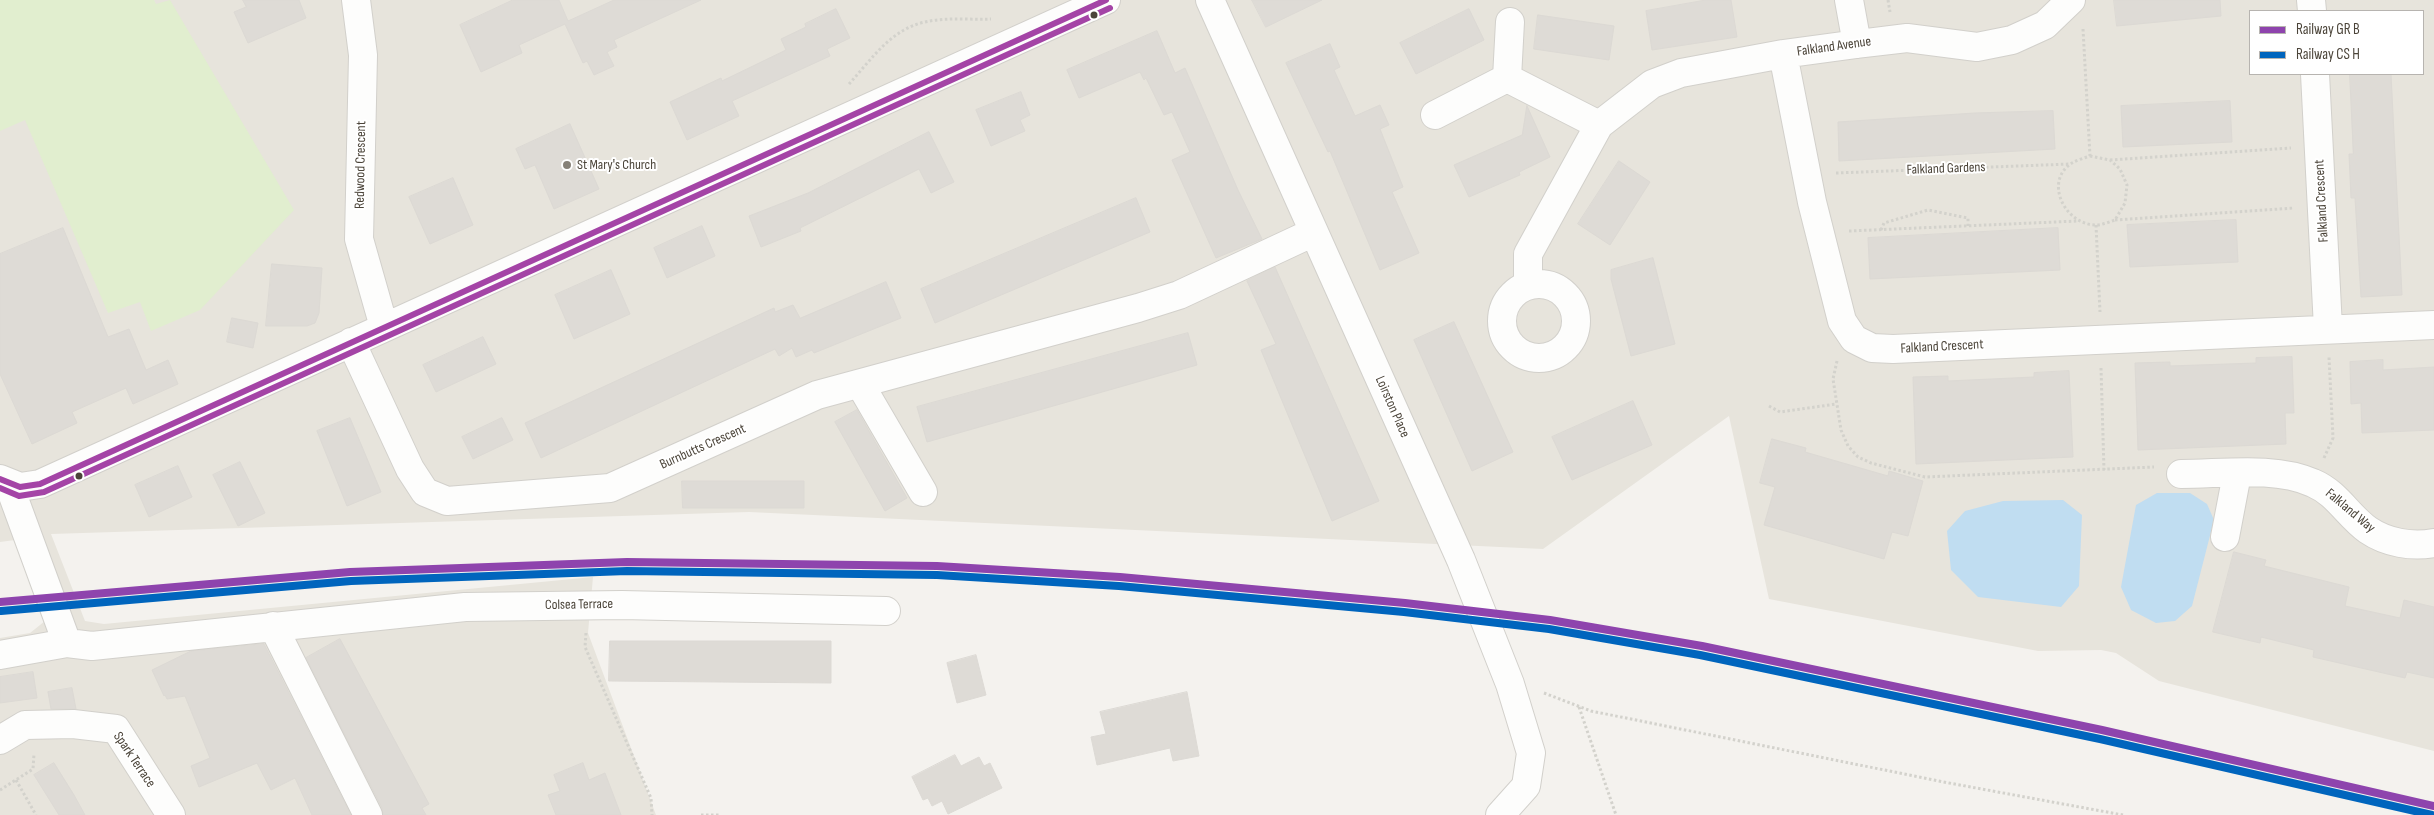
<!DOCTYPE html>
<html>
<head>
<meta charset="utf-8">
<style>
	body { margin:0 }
	#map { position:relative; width:2434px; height:815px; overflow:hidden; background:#f4f2ee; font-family:"Sofia Sans Condensed",sans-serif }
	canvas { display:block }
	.legend { position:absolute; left:2249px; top:10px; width:175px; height:65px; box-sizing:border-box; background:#fff; border:1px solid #b7b4b0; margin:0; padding:6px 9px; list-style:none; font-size:15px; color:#4b4439 }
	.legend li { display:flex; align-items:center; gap:10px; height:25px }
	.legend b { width:25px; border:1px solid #b7b4b0 }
</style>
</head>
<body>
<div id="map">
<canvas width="2434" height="815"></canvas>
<ul class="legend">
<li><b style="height:6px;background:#8e44ad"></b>Railway GR B</li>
<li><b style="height:6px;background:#0065bd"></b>Railway CS H</li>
</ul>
</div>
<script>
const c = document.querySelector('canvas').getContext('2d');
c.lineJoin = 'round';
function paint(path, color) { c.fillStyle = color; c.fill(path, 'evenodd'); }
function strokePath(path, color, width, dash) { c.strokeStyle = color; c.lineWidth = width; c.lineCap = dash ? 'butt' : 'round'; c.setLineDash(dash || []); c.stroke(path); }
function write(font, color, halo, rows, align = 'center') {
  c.font = font + ' "Sofia Sans Condensed",sans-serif'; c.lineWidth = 4; c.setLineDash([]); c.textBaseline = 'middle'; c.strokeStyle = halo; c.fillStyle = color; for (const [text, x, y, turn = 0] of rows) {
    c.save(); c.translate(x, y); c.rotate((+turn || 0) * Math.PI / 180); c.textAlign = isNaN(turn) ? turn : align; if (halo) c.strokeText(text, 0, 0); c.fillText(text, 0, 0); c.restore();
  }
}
const residential = new Path2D(`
	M0 0H2434V751L2159 681 2116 653 2101 650 2038 651 1769 599 1729 416 1543 549 749 512 51 534 85 621 104 624 593 577 588 633 656 815H0V638L30 633 45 621 15 540 0 542ZM2250 11H2423V74H2250Z`);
const green = new Path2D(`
	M0 0H154L156 4 170 0 294 210 200 310 151 331 140 302 108 313 25 120 0 131Z`);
const water = new Path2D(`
	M2157 493H2190L2207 504 2214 520 2192 606 2175 621 2156 623 2131 610 2121 587 2136 505Z
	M2063 500 2082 515 2079 586 2061 607 1978 597 1951 570 1947 531 1965 511 2003 501Z`);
const building = new Path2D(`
	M243 0H299L306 18 248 43 234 12 246 7Z
	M513 0H559L568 21 614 0H701L614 40 617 47 607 52 614 66 594 75 587 61 583 63 565 24 519 45 522 53 481 72 460 25Z
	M1252 0H1322L1266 27Z
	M1706 0H1731L1737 37 1652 50 1646 11Z
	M2114 0H2220L2221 16 2117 26Z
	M836 9 850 38 827 49 830 56 732 101 739 116 687 140 670 102 721 78 722 81 786 50 781 39 806 27 805 24Z
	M1469 9 1484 40 1416 74 1400 43Z
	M1538 15 1614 26 1609 60 1534 49Z
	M1157 31 1175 73 1185 68 1238 190 1262 239 1216 258 1172 160 1190 152 1172 112 1164 115 1146 78 1144 80 1140 72 1079 98 1067 70Z
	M1330 44 1340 67 1334 70 1355 116 1380 105 1389 125 1380 129 1403 187 1392 192 1419 253 1380 270 1330 151 1328 152 1286 63Z
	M2350 74H2391L2402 295 2361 297 2355 198H2351L2349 154H2353Z
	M1021 92 1030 115 1020 120 1025 131 991 146 976 110Z
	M2230 101 2232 142 2123 147 2121 106Z
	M1527 106 1550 157 1519 172 1520 175 1469 197 1454 165 1522 135Z
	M2053 111 2055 149 1839 161 1838 122 1975 113Z
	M570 124 599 189 554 209 535 165 525 169 516 149Z
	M929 132 954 182 931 193 919 169 800 228 801 231 761 247 749 216 808 193Z
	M1619 161 1650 182 1610 245 1578 224Z
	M453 178 473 225 430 244 409 197Z
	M1136 198 1150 232 935 323 921 289Z
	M2236 220 2238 262 2130 267 2127 225Z
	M702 226 715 256 667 278 654 248Z
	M63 228 108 337 129 329 146 370 168 360 178 384 133 404 126 388 72 412 77 423 32 444 0 374V254Z
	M2058 228 2060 270 1870 279 1868 238Z
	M1653 258 1675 344 1631 356 1611 279V270Z
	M272 264 322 268 319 313 315 323 307 326H266Z
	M1275 267 1379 501 1332 521 1261 350 1276 344 1247 281Z
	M611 270 630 314 574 339 555 295Z
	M886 282 901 318 814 353 812 350 796 357 792 348 779 356 775 349 541 458 525 423 774 308 775 312 793 305 800 318Z
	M232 318 258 323 253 348 227 342Z
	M1454 322 1513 452 1472 471 1414 340Z
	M1188 333 1197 365 927 442 917 407Z
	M483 337 496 364 436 392 423 365Z
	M2292 357 2294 413H2285L2286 444 2138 450 2135 363 2170 362V366L2256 363V358Z
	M2383 360V370L2434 367V430L2362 433 2361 403 2351 404 2350 362Z
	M2069 371 2073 457 1916 464 1913 377 1948 376V381L2034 377V373Z
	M1633 401 1652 445 1572 480 1552 437Z
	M857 410 907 498 885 511 835 422Z
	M350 418 381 492 347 506 317 431Z
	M502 418 513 440 473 459 462 437Z
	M1772 439 1806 448 1805 452 1888 476 1889 471 1923 481 1908 536 1892 532 1884 559 1764 525 1775 487 1760 483Z
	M240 462 265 513 238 526 213 475Z
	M178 466 192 497 149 517 135 485Z
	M682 481H804V508H683Z
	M2234 552 2266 560 2264 566 2349 587 2345 606 2400 618 2404 600 2434 607V678L2407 672 2405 678 2313 657 2314 650 2261 637 2260 643 2213 632Z
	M340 639 429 804 422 808 426 815H383L382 808 306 658Z
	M610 641H831V683L609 681Z
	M264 644 351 815H312L295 778 271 790 257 763 199 787 191 766 210 758 185 696 167 699 165 695 164 696 152 670 191 651Z
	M976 655 986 695 957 703 947 663Z
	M33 672 37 698 0 703V677Z
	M72 688 76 709H51L48 692Z
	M1187 692 1199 756 1173 761 1170 748 1097 765 1091 737 1106 734 1100 712Z
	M955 755 961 766 979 757 984 766 990 763 1002 788 948 814 942 801 932 806 928 798 923 800 912 777Z
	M54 763 74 795 85 815H59L34 775Z
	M583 763 589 780 605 773 621 815H556L548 795 560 791 554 775Z`);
const path = new Path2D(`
	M1888 0 1890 12
	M2083 29 2090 156
	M849 84C871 60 891 29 925 22 946 17 970 20 991 19
	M2090 156 2110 160 2120 169 2127 185 2125 203 2115 220C2109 222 2102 225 2096 225 2065 225 2043 181 2072 163 2077 160 2084 158 2090 156Z
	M2110 160 2291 148
	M1836 173 2070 164
	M2115 220 2294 208
	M2096 225 2100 312
	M1881 230 1884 223 1928 210 1968 218V226
	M1849 231 2078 221
	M1837 361 1833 379 1841 430 1848 446 1858 457 1871 463 1925 477 2154 467
	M2101 368 2104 470
	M1769 406 1780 412 1836 404
	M2324 458 2333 438 2329 357
	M586 633 585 647 651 798 652 815
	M1544 693 1591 711 1949 783 2123 815
	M1579 707 1616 815
	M16 780 36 815
	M0 790 33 769 34 754
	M701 815H720`);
const minor = new Path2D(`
	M356 0 363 55 359 239 384 327
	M1210 0 1461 560 1510 684 1531 753 1526 786 1500 815
	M1849 0 1857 44
	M2311 0 2312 11
	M1783 54 1812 202 1842 321 1854 339 1872 348 1893 349 2434 325
	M2315 74 2328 328
	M1507 78 1510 22
	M1435 115 1507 78 1599 125
	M1502 321a37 37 0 1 1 74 0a37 37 0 1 1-74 0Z
	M1528 285V254L1599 125 1652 84 1681 73 1783 54 1857 44 1907 38 1977 47 2012 40 2045 25 2071 0
	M351 342 410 469 425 492 447 501 610 488 817 395 1138 308 1179 295 1314 232
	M860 384 923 492
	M2181 474C2223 474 2275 466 2313 483 2337 493 2348 516 2368 530 2387 543 2412 547 2434 543
	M0 479 20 487 40 484 1106 0
	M9 485 67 643
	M2225 537 2237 474
	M273 626 368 815
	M0 655 67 643 92 646 465 607 622 605 886 611
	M0 740 25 725 73 724 116 729 171 815`);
const bus1 = new Path2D(`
	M0 479 20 487 40 484 1106 0`);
const bus2 = new Path2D(`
	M0 488 19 496 44 492 1110 8`);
const rail1 = new Path2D(`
	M0 602 350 572 627 562 937 566 1120 577 1405 603 1550 620 1702 646 2102 730 2434 806`);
const rail2 = new Path2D(`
	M1 611 351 581 627 571 937 575 1119 586 1404 612 1549 629 1700 655 2100 739 2432 815`);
const markers = [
	[1094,15,4.5,"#4b4439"],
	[567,165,5,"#868178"],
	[79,476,4.5,"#4b4439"]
];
const streetNames = [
	["Falkland Avenue",1834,47,-8],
	["Redwood Crescent",361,165,-89],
	["Falkland Gardens",1946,169,-2],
	["Falkland Crescent",2322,201,-93],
	["Falkland Crescent",1942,347,-3],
	["Loirston Place",1392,407,66],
	["Burnbutts Crescent",703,447,-24],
	["Falkland Way",2350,511,40],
	["Colsea Terrace",579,605,-1],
	["Spark Terrace",134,760,56]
];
const poiNames = [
	["St Mary's Church",577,165]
];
paint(residential, '#e7e4dc');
paint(green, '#e1eecf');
paint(water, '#c0ddf1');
paint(building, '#dedbd6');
strokePath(building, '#dcd9d4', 1);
strokePath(minor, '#d2d0cb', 30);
strokePath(path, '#d3d2cc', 3, [2.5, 2.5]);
strokePath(minor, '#fdfdfc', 28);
strokePath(bus1, '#a444a6', 6);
strokePath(bus2, '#a444a6', 6);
strokePath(rail1, '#8e44ad', 8);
strokePath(rail2, '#0065bd', 8);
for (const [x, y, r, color] of markers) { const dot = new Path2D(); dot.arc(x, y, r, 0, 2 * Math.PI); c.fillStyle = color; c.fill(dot); strokePath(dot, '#fff', 2); }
write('14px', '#4b4439', '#fff', streetNames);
write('14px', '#4b4439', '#fff', poiNames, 'left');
</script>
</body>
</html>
